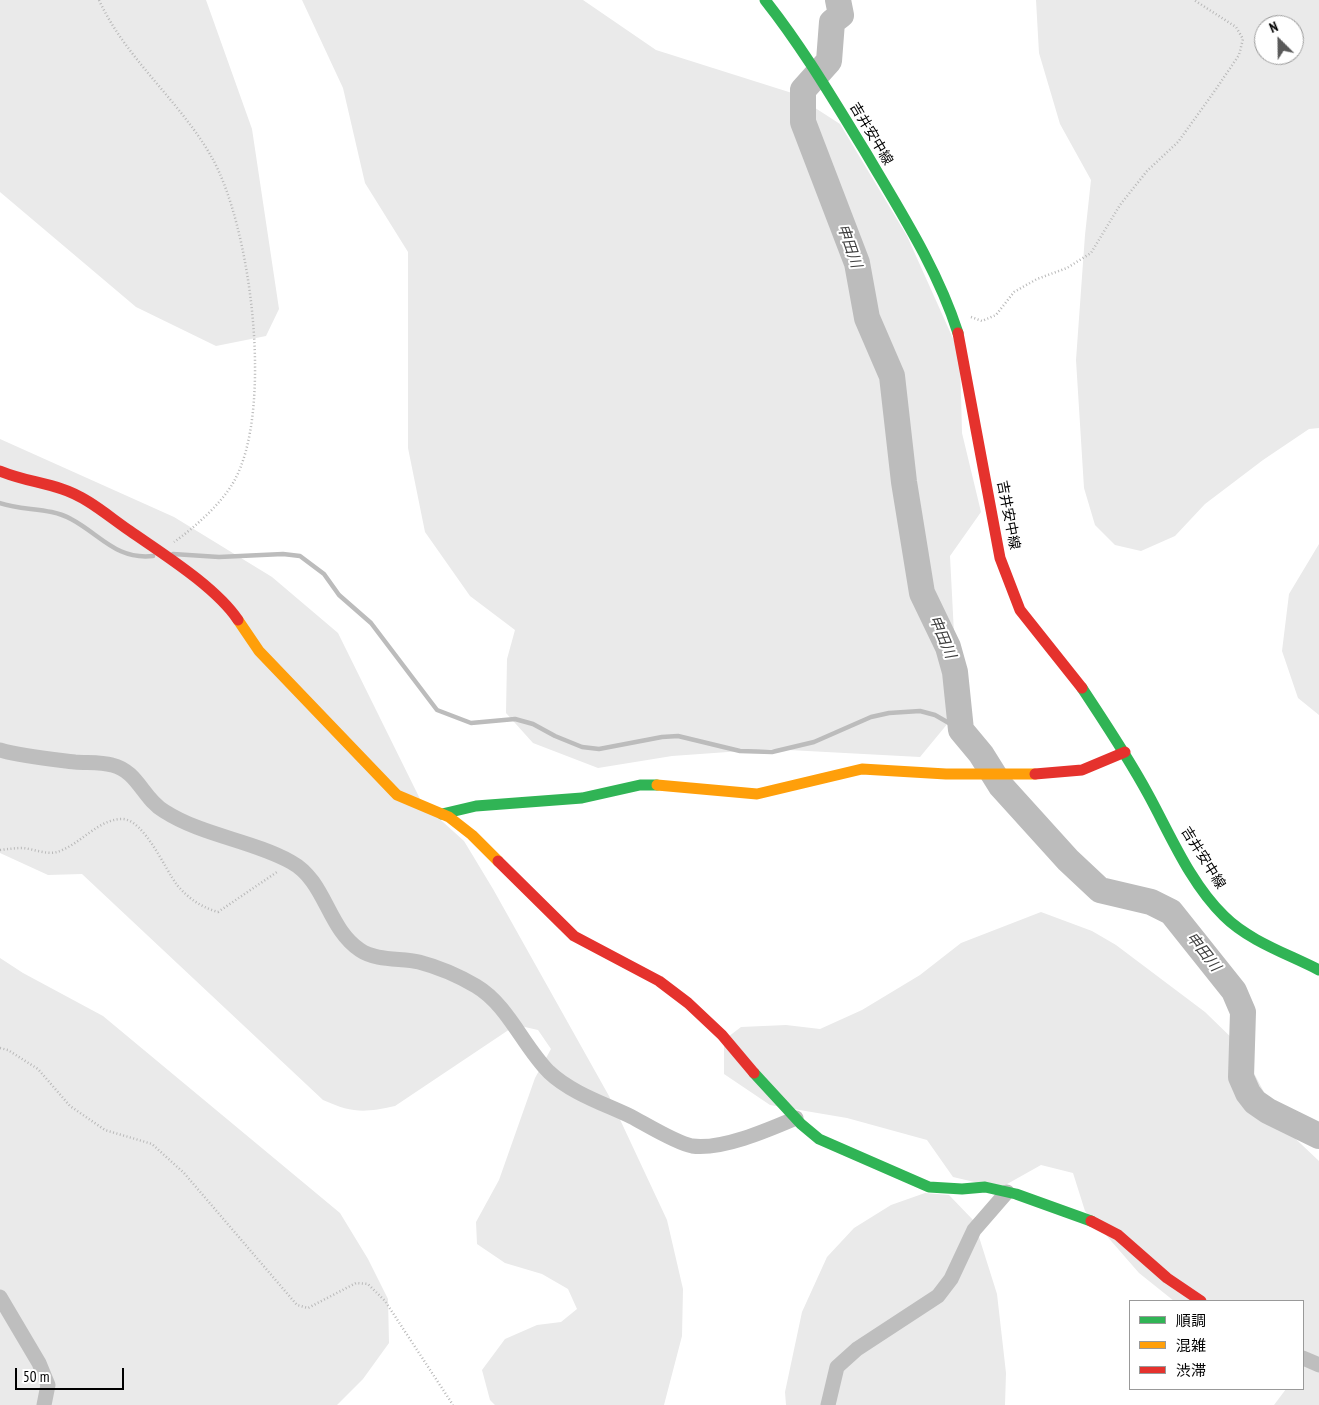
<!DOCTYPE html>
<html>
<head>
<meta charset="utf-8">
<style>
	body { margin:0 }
	#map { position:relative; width:1319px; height:1405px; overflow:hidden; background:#fff; font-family:"PT Sans Narrow","Noto Sans JP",sans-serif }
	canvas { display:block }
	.legend { position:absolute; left:1129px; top:1300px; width:175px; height:90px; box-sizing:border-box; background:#fff; border:1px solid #999; margin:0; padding:6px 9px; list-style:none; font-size:15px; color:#000 }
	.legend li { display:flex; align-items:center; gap:10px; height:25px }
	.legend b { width:25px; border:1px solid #999 }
	.north { position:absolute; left:1254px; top:15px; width:50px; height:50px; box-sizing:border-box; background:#fff; border:1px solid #999; border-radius:50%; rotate:337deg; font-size:14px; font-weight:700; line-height:20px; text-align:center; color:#000 }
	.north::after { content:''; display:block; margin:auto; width:18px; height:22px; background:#595959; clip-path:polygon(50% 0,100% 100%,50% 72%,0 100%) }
	.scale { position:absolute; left:15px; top:1368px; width:109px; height:22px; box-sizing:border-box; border:2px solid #000; border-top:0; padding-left:6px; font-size:15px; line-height:18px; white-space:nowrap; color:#000; -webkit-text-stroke:4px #fff; paint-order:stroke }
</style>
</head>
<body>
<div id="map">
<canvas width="1319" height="1405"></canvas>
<ul class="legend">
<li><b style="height:6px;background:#30b455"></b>順調</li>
<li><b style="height:6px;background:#ff9f0a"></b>混雑</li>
<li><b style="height:6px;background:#e5322d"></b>渋滞</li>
</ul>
<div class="north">N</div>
<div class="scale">50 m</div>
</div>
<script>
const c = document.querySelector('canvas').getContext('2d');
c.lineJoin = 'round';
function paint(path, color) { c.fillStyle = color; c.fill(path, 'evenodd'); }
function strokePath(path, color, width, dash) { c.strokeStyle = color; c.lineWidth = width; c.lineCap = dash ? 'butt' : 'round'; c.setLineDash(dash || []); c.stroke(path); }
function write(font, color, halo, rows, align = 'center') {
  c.font = font + ' "PT Sans Narrow","Noto Sans JP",sans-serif'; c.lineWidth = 4; c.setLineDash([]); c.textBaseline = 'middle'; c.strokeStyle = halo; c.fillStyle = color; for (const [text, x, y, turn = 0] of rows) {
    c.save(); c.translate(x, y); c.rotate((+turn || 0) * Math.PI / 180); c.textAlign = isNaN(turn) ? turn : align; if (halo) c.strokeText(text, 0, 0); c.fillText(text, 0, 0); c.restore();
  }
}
const green = new Path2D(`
	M0 0H206L252 129 279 309 266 336 216 346 136 307 0 192Z
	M302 0H583L656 50 792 93 840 124 907 236 960 354 962 433 981 512 950 556 958 711 920 757 770 749 672 756 598 768 533 743 506 713 507 659 515 630 470 596 425 532 408 448V252L365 183 343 88Z
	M1036 0H1319V428L1309 429 1263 460 1205 504 1175 536 1141 551 1115 545 1095 525 1084 488 1076 360 1085 235 1091 180 1060 124 1039 53ZM1264 25H1294V55H1264Z
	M0 439 174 517 272 577 338 633 422 803 464 841 493 889 609 1096 667 1220 683 1289 682 1336 664 1405H495L490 1400 482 1370 505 1339 537 1325 561 1322 577 1309 568 1289 542 1274 505 1263 477 1244 476 1222 499 1180 535 1078 551 1049 538 1030 516 1025 395 1106C364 1113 352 1113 323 1100L82 874 48 875 0 853Z
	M1319 544V715L1298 698 1282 651 1289 594Z
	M1041 912 1092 931 1116 945 1205 1012 1239 1045 1282 1126 1319 1161V1405H1274L1286 1389H1303V1301H1174L1139 1273 1085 1211 1073 1173 1041 1165 1000 1188 953 1177 927 1140 847 1118 770 1105 724 1074V1040L741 1027 786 1025 820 1029 862 1010 920 975 961 943Z
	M0 958 23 973 103 1016 340 1213 368 1259 388 1299 389 1343 363 1379 337 1405H0Z
	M925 1193 949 1195 974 1221 997 1294 1006 1373 1005 1405H786L785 1392 802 1312 827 1257 854 1228 891 1205Z`);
const stream = new Path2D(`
	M0 503C22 511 50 507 71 519 101 535 116 560 153 556
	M173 554 219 557 283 554 300 556 324 574 339 595 371 623 437 710 471 723 515 719 533 724 555 736 582 747 599 749 662 737 678 736 740 751 772 752 814 742 871 717 889 713 920 711 935 715 961 730`);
const river = new Path2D(`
	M838 0 841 15 832 22 829 61 803 90V122L857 263 867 318 892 376 904 482 922 593 948 647 955 672 961 730 981 754 1001 786 1068 860 1100 890 1151 902 1171 912 1234 991 1243 1012 1241 1077 1248 1093 1255 1102 1268 1111 1319 1136`);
const path = new Path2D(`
	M99 0C126 59 179 100 211 156 251 225 275 412 233 483 221 504 194 528 174 542
	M971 317 982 321 996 315 1014 292 1037 279 1067 268 1091 253 1120 205 1147 171 1178 142 1214 92 1239 55 1243 39 1236 27 1194 0
	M0 850C8 849 15 848 23 848 34 849 47 855 57 852 80 845 98 819 122 819 144 819 165 869 177 885 189 899 201 907 218 912L277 872
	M0 1048 8 1050 38 1069 70 1106 105 1130 152 1144 184 1173 297 1305 308 1308 356 1283 368 1284 385 1301 453 1405`);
const street = new Path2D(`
	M0 750C24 757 50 759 75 762 87 763 101 762 112 765 138 771 143 799 164 811 203 836 251 840 291 862 326 881 327 928 360 950 376 961 401 958 419 962 438 967 459 976 476 986 508 1005 523 1046 549 1072 571 1093 605 1104 632 1117 647 1125 676 1143 692 1146 722 1150 768 1130 796 1118
	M0 1297 39 1363 48 1385 44 1405
	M1303 1358 1319 1365
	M828 1405 837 1367 857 1349 938 1296 951 1279 974 1230 1007 1192`);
const fast = new Path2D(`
	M765 0C803 48 834 101 866 153 900 211 937 268 958 333
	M1082 688C1105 723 1128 757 1148 794 1170 834 1190 883 1224 916 1249 941 1288 954 1319 970
	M442 814 476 806 582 798 640 785H657
	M754 1073 801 1124 819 1139 929 1187 962 1189 985 1187 1016 1194 1091 1221`);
const slow = new Path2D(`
	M238 620 259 651 397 795 449 817 472 835 498 861
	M657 785 757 794 862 769 946 774H1035`);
const jam = new Path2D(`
	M958 333 1000 558 1020 610 1082 688
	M0 471C22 480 41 482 62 489 87 497 108 516 130 531 163 554 216 587 238 620
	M1035 774 1082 770 1125 752
	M498 861 574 936 659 981 688 1003 722 1035 754 1073
	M1091 1221 1118 1235 1167 1278 1201 1301`);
const streetNames = [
	["吉井安中線",871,134,59],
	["吉井安中線",1008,515,79],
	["吉井安中線",1203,858,58]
];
const waterNames = [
	["申田川",849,246,71],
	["申田川",942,637,67],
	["申田川",1203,952,52]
];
paint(green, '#eaeaea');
strokePath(stream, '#bcbcbc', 4.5);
strokePath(river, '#bcbcbc', 26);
strokePath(path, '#b8b8b8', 2.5, [1, 2.5]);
strokePath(street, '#bebebe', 15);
strokePath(fast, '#30b455', 11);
strokePath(slow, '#ff9f0a', 11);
strokePath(jam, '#e5322d', 11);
write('14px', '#000', '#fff', streetNames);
write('italic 15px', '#404040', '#fff', waterNames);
</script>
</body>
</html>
